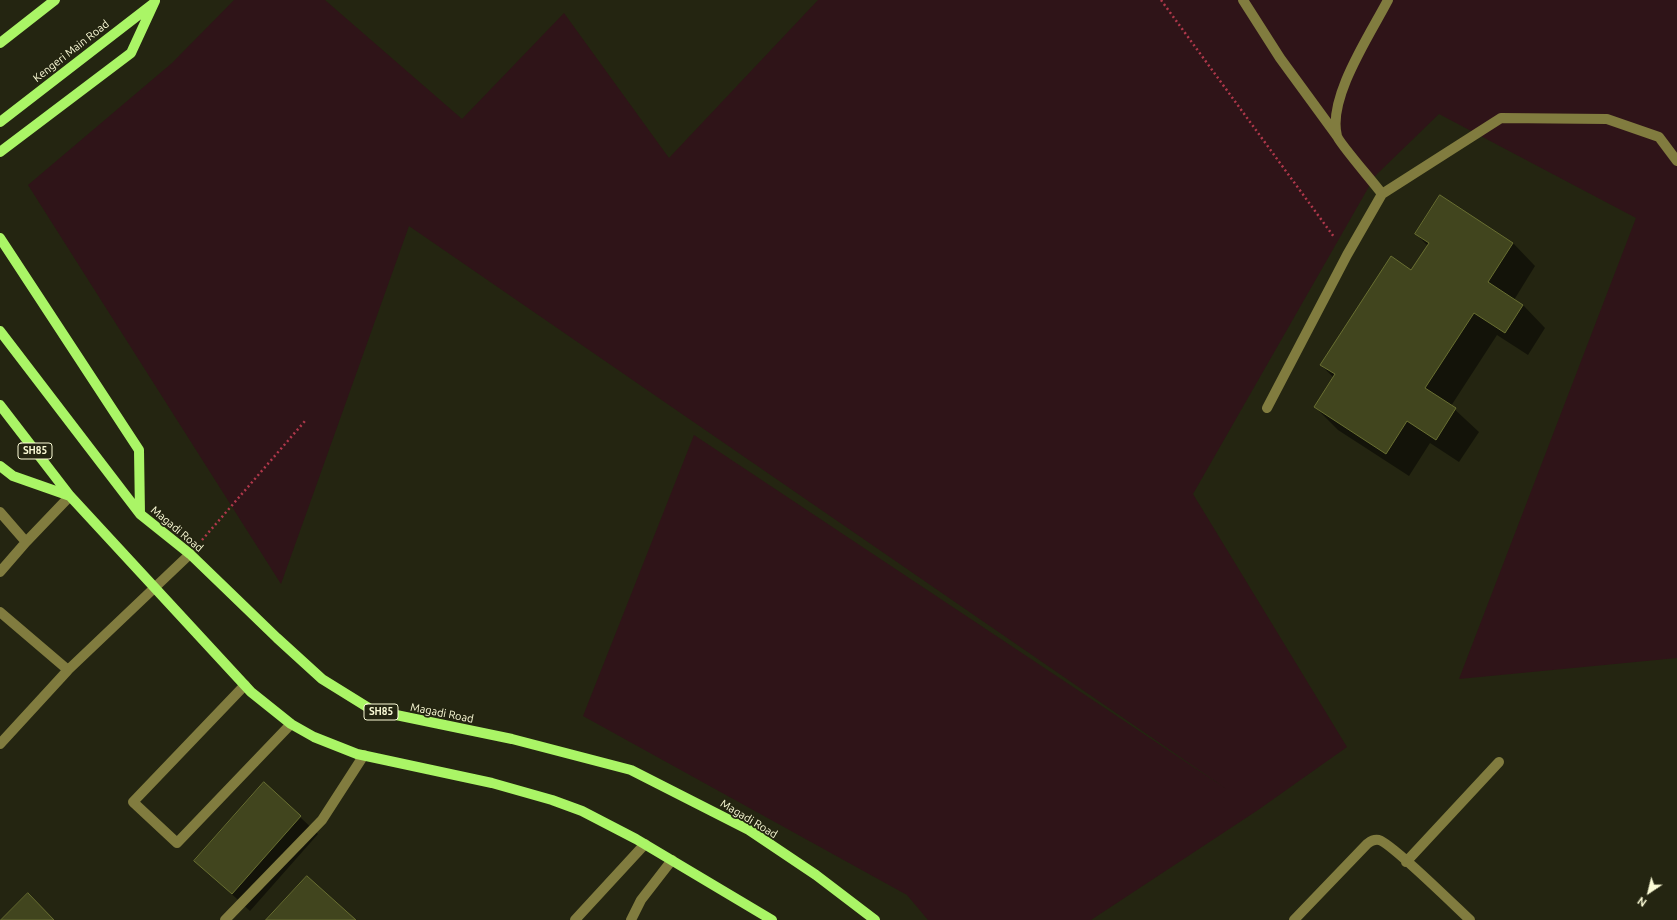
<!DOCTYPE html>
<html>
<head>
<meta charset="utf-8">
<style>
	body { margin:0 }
	#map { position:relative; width:1677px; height:920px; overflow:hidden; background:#242511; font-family:Ubuntu,sans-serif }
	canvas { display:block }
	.north { position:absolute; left:1629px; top:872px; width:40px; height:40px; -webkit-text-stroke:3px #242511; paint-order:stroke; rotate:215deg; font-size:11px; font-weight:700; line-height:16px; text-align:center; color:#fcfcd7 }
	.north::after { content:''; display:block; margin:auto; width:14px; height:18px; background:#fcfcd7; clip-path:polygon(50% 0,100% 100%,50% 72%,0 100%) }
</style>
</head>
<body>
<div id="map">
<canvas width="1677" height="920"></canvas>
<div class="north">N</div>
</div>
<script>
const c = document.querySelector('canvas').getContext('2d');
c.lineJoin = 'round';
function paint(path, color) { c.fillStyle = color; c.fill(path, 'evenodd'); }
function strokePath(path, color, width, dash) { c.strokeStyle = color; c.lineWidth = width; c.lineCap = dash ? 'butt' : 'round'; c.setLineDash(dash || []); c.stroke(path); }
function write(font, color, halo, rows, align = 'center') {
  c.font = font + ' Ubuntu,sans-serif'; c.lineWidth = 3.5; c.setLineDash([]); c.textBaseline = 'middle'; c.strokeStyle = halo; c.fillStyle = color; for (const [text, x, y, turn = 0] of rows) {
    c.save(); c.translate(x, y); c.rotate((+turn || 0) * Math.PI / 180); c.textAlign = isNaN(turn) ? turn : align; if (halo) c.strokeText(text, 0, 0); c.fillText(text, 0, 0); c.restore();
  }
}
const green = new Path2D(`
	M234 0H325L462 119 564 13 669 158 818 0H1677V658L1459 679 1636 218 1439 114 1375 176 1193 494 1347 747 1258 810 1091 920H928L907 895 583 716 694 435 1228 790 409 226 281 584 28 185 172 63Z`);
const shadow = new Path2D(`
	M1416 234 1513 243 1535 266 1514 300 1523 305 1545 328 1528 355 1497 335 1451 406 1479 432 1459 462 1430 443 1409 476 1338 430 1315 407 1334 378 1321 365 1412 271 1428 246Z
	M264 783 318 834 250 911 195 860Z`);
const building = new Path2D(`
	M1440 195 1513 243 1488 282 1523 305 1505 333 1474 313 1425 388 1456 408 1436 440 1407 421 1386 454 1314 407 1335 374 1320 365 1391 256 1411 270 1429 243 1415 234Z
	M264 782 301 816 232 894 194 861Z
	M307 876 356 920H266Z
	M28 893 54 920H1Z`);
const path = new Path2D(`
	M1161 0 1334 237
	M202 540 305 421`);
const minor = new Path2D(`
	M1243 0 1280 58 1337 136
	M1382 194C1375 184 1339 143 1337 136 1327 98 1371 33 1388 0
	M1267 408 1347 255 1382 194 1501 118 1607 119 1659 137 1677 161
	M0 512 26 542
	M0 572 26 542 70 496
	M0 612 68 670
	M245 685 133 802 177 843 291 724
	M0 744 68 670 190 554
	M1406 862 1499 762
	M225 920 322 820 364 755
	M575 920 645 844
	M631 920 641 900 672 860
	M1294 920 1367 844C1371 841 1374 839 1379 840 1391 843 1456 907 1470 920`);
const major = new Path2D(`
	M0 43 55 0
	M0 122 154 3
	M0 152 131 53 155 1
	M0 238 139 450 140 514
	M0 331 140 514 190 554 277 638 322 679 372 710 512 739 631 770 749 830 816 875 875 920
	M0 405 70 496 251 692 291 724 314 737 357 754 492 783 552 800 582 811 636 839 772 920
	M0 466 13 476 70 496`);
const shields = [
	[35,451,34],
	[381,712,34]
];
const shieldNames = [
	["SH85",35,451],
	["SH85",381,712]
];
const streetNames = [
	["Kengeri Main Road",71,51,-38],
	["Magadi Road",177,529,40],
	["Magadi Road",442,713,11],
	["Magadi Road",749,819,31]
];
paint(green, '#2f1418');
paint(shadow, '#0007');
paint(building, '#41451e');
strokePath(building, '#696f32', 1);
strokePath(path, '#b0384b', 2.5, [2, 3]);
strokePath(minor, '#817c3f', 10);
strokePath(major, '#aaf566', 10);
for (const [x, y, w] of shields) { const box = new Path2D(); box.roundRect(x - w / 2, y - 8, w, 16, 3); c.fillStyle = '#242511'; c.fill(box); strokePath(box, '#fcfcd7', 1); }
write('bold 10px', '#fcfcd7', null, shieldNames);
write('11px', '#fcfcd7', '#242511', streetNames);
</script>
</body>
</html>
